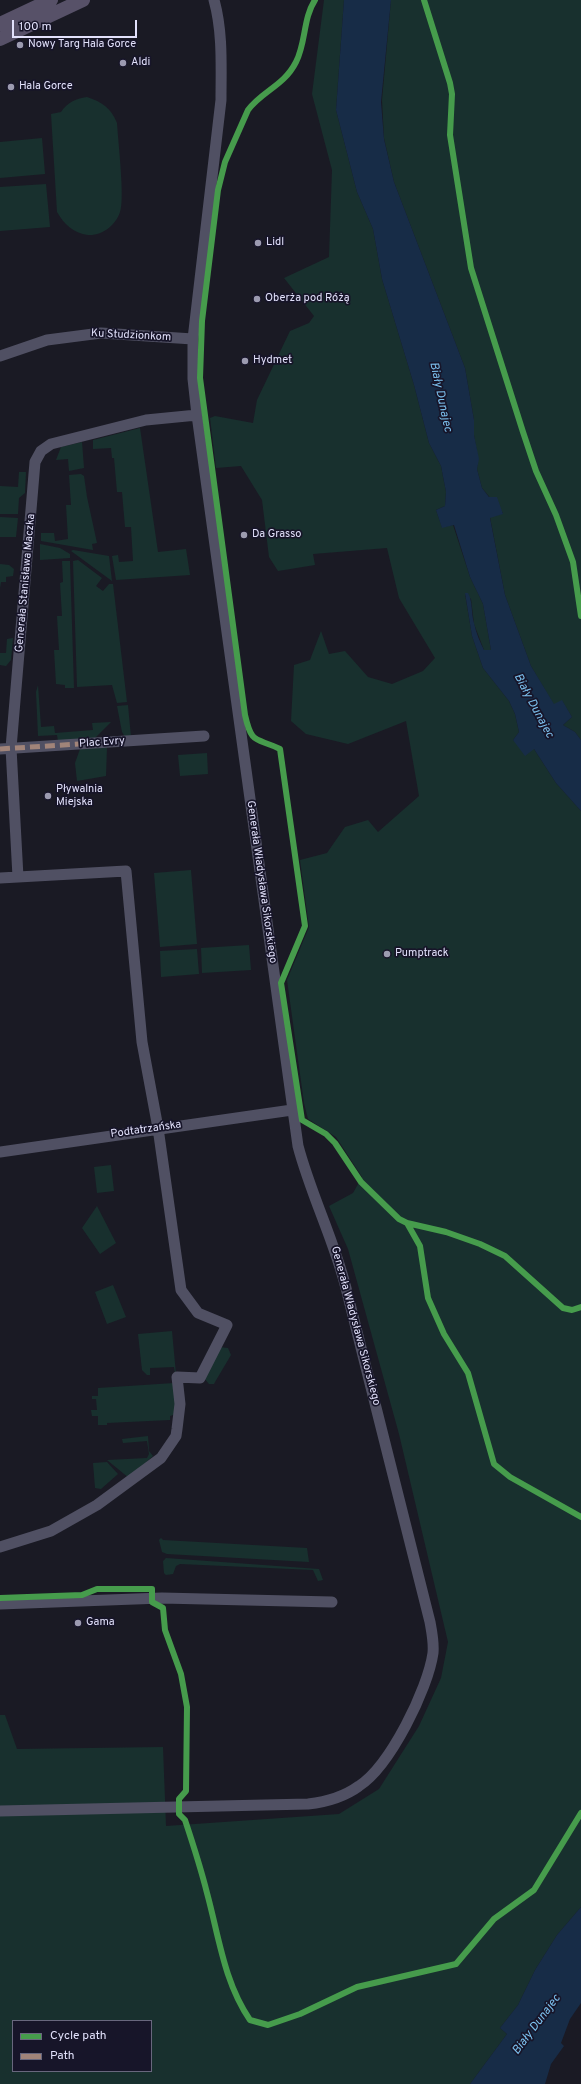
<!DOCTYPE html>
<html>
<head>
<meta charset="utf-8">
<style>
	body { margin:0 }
	#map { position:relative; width:581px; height:2084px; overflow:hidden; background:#1a1a24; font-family:Overpass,sans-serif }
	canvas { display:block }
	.legend { position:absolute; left:12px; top:2020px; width:140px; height:52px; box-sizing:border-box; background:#171529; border:1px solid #68677d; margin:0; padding:5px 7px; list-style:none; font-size:12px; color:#e2e1fb }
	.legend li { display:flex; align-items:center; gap:8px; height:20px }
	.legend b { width:20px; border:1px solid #68677d }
	.scale { position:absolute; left:12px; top:20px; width:125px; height:18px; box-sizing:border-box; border:2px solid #e2e1fb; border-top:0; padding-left:5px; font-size:12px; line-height:14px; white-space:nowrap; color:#e2e1fb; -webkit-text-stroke:3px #171529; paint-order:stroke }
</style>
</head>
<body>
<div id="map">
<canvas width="581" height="2084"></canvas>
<ul class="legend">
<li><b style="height:5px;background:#469c4c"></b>Cycle path</li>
<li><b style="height:5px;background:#a18479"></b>Path</li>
</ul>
<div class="scale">100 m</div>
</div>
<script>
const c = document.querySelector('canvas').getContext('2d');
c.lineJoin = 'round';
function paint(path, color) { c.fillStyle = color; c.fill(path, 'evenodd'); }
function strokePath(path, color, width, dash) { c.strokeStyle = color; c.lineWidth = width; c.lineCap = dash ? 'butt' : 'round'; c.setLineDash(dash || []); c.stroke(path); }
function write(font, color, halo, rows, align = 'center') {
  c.font = font + ' Overpass,sans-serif'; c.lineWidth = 3.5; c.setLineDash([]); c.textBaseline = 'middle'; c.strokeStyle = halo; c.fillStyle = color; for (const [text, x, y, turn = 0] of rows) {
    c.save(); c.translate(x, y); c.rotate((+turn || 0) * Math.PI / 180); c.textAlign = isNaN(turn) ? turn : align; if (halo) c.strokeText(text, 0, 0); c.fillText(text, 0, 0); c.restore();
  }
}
const green = new Path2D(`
	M324 0H344L336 110 357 192 373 229 382 279 414 385 429 443 441 466 446 492 445 506 436 510 442 527 453 525 470 577 483 604 491 650H484L474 624 471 599 465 594 472 636 483 668 509 701 515 714 519 732 513 740 534 749 556 783 581 811V1907L557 1935 535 1970 518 2005 500 2028 507 2034 470 2084H0V1715H5L17 1749 163 1747 166 1826 339 1814 379 1789 419 1726 441 1678 448 1642 399 1434 348 1249 329 1206 353 1193 362 1177 336 1137 308 1119 304 1103 287 980 309 927 300 860 327 853 345 827 368 820 378 832 419 796 406 721 348 744 306 734 291 721 294 665 310 660 321 631 329 654 345 651 368 677 392 684 423 671 435 658 399 598 387 548 313 554 315 565 278 571 269 557 262 500 241 466 216 468 210 418 215 416 253 423 257 400 290 331 309 323 314 316 284 278 329 257 332 170 312 94ZM13 2021H151V2071H13Z
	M391 0H581V740L575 732 563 725 572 717 562 701 554 705 531 666 505 595 490 517 503 513 482 488 477 469 478 459 474 435V420L465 368 394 182 384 138 382 100Z
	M87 97C102 102 111 108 117 123 118 141 125 199 120 212 116 225 102 236 88 235 73 233 64 224 57 212L51 114 61 112C68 102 75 99 87 97Z
	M42 138 45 174 0 178V142Z
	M46 184 50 227 0 231V187Z
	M140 428 158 552 186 549 190 575 116 580 112 556 118 555 119 562 133 561 131 527H125L122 492H117L114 458H112L111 448 93 449V440Z
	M82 442 84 468 69 471 68 459 56 460 61 447Z
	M19 472H26L25 493 19 498 18 514H0V486L18 487Z
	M81 474 84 476 87 497 97 543 92 544 93 550 41 541V533H54L55 541 68 539 66 505H71L69 475Z
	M0 517 18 518 16 537H0Z
	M40 544 60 548 70 554V558L40 560Z
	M73 550 109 556 112 581 71 551Z
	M78 560 102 578 96 586 103 591 109 584H113L127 702 117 703 112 685 77 687 73 561Z
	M62 561H70L74 688H65V685L56 684 54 650H59L57 616H62L60 583 63 582Z
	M0 564 9 565 14 569 13 576 6 577V582H1L0 588Z
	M13 638 11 660 6 666 0 665V653H6L7 639Z
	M38 685 41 727 54 726 55 733 93 730 92 723 111 722 94 739 58 741 57 735 38 736 36 692Z
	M128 705 131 737H125L122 732 117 706Z
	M107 747 106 776 77 781 75 763 80 749Z
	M207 753 208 774 180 776 178 755Z
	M191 870 197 944 160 947 154 873Z
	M249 945 251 970 202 973 201 948Z
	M197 949 199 974 161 977 160 951Z
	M111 1165 114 1191 97 1193 94 1167Z
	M97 1206 116 1243 100 1254 82 1228Z
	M113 1285 126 1317 107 1324 95 1292Z
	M172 1331 176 1374 175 1373 174 1367 150 1368V1375H147L142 1370 138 1334Z
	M219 1347 228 1348 231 1355 215 1382 214 1384H209L204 1378Z
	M174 1383 176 1414 170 1416V1420L107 1423V1425H98V1416H92L91 1410H97L96 1399H92V1396H98V1388Z
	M148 1436 149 1451 153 1456 129 1478 107 1460 147 1458 149 1454 147 1441 123 1443 122 1439Z
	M107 1462 118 1474 101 1489 95 1488 93 1463Z
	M161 1538 163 1540 307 1548 309 1562 167 1554 162 1552 159 1540Z
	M166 1558 319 1569 323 1580 318 1581 313 1570 180 1564 176 1566 173 1574 166 1575 164 1573 163 1561Z`);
const water = new Path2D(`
	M344 0H391L381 102 384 139 394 182 465 368 474 420V435L479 459 477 469 482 488 489 497H497L503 514 490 518 505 595 531 666 554 704 562 700 572 717 563 725 575 732 581 740V811L556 783 534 749 525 756 513 740 519 732 515 714 509 701 483 668 472 636 465 593H468C473 602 471 613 474 623 476 633 480 642 484 650H491L483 604 470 577 454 525 442 528 436 510 445 506 446 492 441 466 429 443 414 385 382 279 373 229 357 192 336 110Z
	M581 1907V2003L570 2019 561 2043 564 2046 551 2064 545 2084H470L507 2034 500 2028 518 2005 535 1970 557 1935Z`);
const minor = new Path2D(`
	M0 356 47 340 101 333 193 339
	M0 749 204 736
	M18 877 11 748 35 462 41 451 51 444 146 420 197 415
	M0 878 126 871 142 1042 158 1128 181 1290 198 1313 227 1325 200 1378 177 1377 180 1404 177 1429 176 1436 161 1458 97 1505 51 1531 0 1547
	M0 1152 292 1110
	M0 1604 162 1598 332 1602
	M0 1811 308 1804C326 1802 344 1797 359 1786 390 1766 428 1689 433 1653 434 1642 432 1633 430 1622L346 1288C334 1240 311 1195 298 1146L197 415 193 379V339L221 100C221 67 223 32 214 0`);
const major = new Path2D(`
	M0 24 51 0
	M0 39 83 0`);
const quiet = new Path2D(`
	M0 749 79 744`);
const cycleway = new Path2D(`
	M315 0C303 18 306 43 296 62 284 86 262 91 248 110L225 162 218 190 202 321 200 378 245 715C252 746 256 737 280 749L305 926 281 983 302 1120 326 1134 335 1143 361 1182 399 1219 407 1223 446 1232 480 1244 505 1256 563 1308 572 1310 581 1307
	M424 0 450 83 452 94 450 135 471 268 523 432 536 471 556 515 573 562 581 616
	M407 1223 420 1246 428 1298 444 1334 468 1373 494 1464 510 1477 581 1517
	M0 1598 82 1595 97 1589H152V1602L163 1608 165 1630 181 1674 187 1707 186 1791 179 1799V1814L185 1820C193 1844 201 1869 207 1893 219 1937 224 1982 250 2020L268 2025 300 2014 357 1987 456 1964 494 1919 534 1890 581 1813`);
const markers = [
	[20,45,4,"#9c9bb0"],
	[123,63,4,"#9c9bb0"],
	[11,87,4,"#9c9bb0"],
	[258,243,4,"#9c9bb0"],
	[257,299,4,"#9c9bb0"],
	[245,361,4,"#9c9bb0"],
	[244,535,4,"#9c9bb0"],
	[48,796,4,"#9c9bb0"],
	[387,954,4,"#9c9bb0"],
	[78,1623,4,"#9c9bb0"]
];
const poiNames = [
	["Nowy Targ Hala Gorce",28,45],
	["Aldi",131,63],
	["Hala Gorce",19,87],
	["Lidl",266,243],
	["Oberża pod Różą",265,299],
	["Hydmet",253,361],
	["Da Grasso",252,535],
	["Pływalnia",56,790],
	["Miejska",56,803],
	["Pumptrack",395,954],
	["Gama",86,1623]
];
const streetNames = [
	["Ku Studzionkom",131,336,3],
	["Generała Stanisława Maczka",26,583,-85],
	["Plac Evry",102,743,-4],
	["Generała Władysława Sikorskiego",261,882,82],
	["Podtatrzańska",146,1130,-8],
	["Generała Władysława Sikorskiego",355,1326,75]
];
const waterNames = [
	["Biały Dunajec",440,397,78],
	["Biały Dunajec",533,706,62],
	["Biały Dunajec",537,2025,-53]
];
paint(green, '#18302e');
paint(water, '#172c47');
strokePath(minor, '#505063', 11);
strokePath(major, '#575168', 14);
strokePath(quiet, '#a18479', 5, [10, 5]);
strokePath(cycleway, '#469c4c', 6);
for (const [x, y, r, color] of markers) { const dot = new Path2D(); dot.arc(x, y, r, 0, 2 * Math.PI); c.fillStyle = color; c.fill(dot); strokePath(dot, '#171529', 1.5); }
write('11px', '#e2e1fb', '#171529', poiNames, 'left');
write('11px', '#e2e1fb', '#171529', streetNames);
write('italic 12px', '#7cc0ee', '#171529', waterNames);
</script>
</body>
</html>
